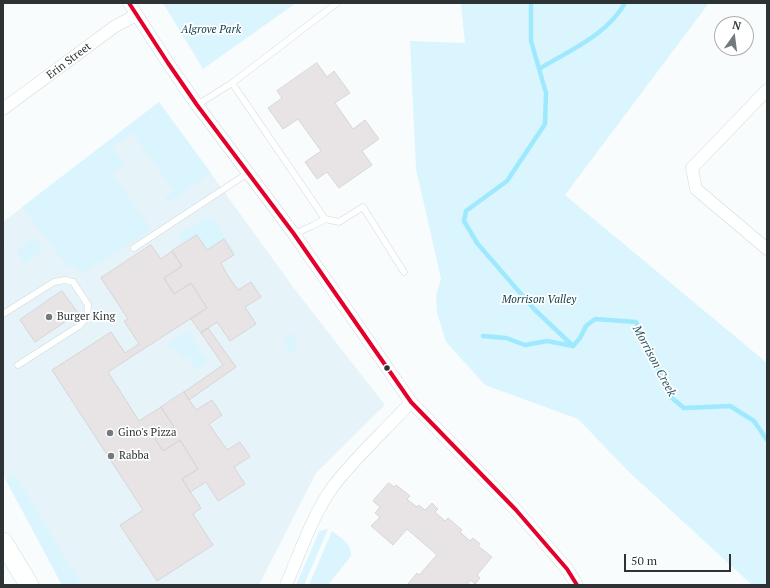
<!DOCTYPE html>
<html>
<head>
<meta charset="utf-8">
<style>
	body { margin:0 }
	#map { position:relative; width:770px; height:588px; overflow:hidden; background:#f9fcfd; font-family:"PT Serif",serif }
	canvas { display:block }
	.frame { position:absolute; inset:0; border:4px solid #2d3335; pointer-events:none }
	.north { position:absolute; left:714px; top:16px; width:40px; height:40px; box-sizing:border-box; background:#fff; border:1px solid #abadae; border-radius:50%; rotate:14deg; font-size:11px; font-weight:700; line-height:16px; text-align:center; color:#2d3335 }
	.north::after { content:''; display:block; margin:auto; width:14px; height:18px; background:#74797b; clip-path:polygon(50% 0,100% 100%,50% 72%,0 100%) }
	.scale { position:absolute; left:624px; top:554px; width:107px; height:18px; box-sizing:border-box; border:2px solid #2d3335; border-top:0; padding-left:5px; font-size:12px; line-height:14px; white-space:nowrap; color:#2d3335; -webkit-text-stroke:3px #fff; paint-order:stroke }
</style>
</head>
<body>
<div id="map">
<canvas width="770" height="588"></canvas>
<div class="frame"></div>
<div class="north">N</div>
<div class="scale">50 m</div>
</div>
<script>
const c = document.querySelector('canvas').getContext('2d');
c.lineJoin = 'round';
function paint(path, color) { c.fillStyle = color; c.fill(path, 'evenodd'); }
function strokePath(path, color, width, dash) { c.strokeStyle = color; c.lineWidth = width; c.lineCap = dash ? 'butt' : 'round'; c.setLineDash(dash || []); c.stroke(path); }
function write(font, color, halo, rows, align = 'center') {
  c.font = font + ' "PT Serif",serif'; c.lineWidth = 3.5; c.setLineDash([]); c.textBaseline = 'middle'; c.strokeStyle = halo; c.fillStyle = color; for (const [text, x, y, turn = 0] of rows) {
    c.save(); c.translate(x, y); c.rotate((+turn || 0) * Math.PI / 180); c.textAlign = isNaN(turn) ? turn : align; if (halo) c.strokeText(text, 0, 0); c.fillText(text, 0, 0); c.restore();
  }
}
const built = new Path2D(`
	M159 102 296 291 385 405 316 473 259 585H62L3 475V249L5 247 3 245V222Z`);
const green = new Path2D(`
	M163 3H296L203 69Z
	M459 3H709L565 195 767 363V585H752L628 471 578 419 485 385 446 342 437 313 436 296 441 279 416 169 410 41 465 43 461 5Z
	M159 102 211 173 168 203 164 198 174 191 132 133 112 147 124 164 112 173 152 230 81 274 77 268 71 266 68 267 22 207Z
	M208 217 215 220 236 254 234 255 207 250 197 235 183 245 177 235Z
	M34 237 44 249 25 264 16 251Z
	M187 331 209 362 197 370 187 356 183 358 176 348 171 350 167 345Z
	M294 333C300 341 298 348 291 354L283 341Z
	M15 475 82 585H62L6 480Z
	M328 529 304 585H296L319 532 322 530Z
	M332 531C341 538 352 544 351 556L328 585H309Z`);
const stream = new Path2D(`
	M531 3V41L546 93 545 124 507 181 466 211 464 221 477 243 534 309 573 346 580 338 586 326 595 319 636 322 672 398 684 408 730 406 754 421 767 440
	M539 69C570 50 607 35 625 3
	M483 336 506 338 525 345 547 341 573 346`);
const building = new Path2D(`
	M317 63 327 77 334 71 350 93 335 103 353 129 365 120 379 139 362 151 372 165 339 188 327 172 317 179 305 162 321 151 298 119 283 129 268 108 282 98 277 91Z
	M197 235 207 250 224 239 234 255 221 263 228 276 238 290 251 282 261 297 245 307 256 324 230 341 217 322 201 333 191 319 207 308 191 283 174 294 164 278 182 266 172 251Z
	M151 245 161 259 172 251 182 266 164 278 174 294 191 283 207 308 108 372 139 421 161 407 174 427 155 439 163 451 180 440 198 469 182 479 201 508 193 514 213 545 157 581 120 525 143 510 52 370 111 332 125 353 139 344 124 321 128 319 101 278Z
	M62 291 78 313 35 342 20 320Z
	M208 328 236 367 189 400 184 392 223 365 201 333Z
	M184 392 196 410 212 400 222 415 209 424 227 450 240 442 250 457 234 467 245 484 218 501 206 482 190 492 182 479 198 469 180 440 163 451 155 439 174 427 161 407Z
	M389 483 394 487 396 485 410 496 407 499 417 507 419 505 425 510 432 503 438 509 435 512 445 521 448 518 462 530 460 532 470 541 473 538 480 544 478 546 492 557 477 575 480 578 475 584 471 580 467 585H407L417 573 419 575 437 555 407 529 393 545 371 526 380 517 375 513 380 507 373 501Z`);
const lane = new Path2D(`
	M232 83 337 3
	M197 105 232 83 325 219 312 226 294 234
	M325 219 339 222 363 207 404 272
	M134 248 248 173
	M3 314 54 282 65 280 73 282 88 305 87 317 79 326 18 365`);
const street = new Path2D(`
	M129 3 168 63 197 105 294 234 411 402 516 510 567 569 577 585
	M767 90 692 168 696 189 767 249
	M3 109 114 27 136 15
	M286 585C300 553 312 516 332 488 354 458 386 430 411 402`);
const primary = new Path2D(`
	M3 542 29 585`);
const bus1 = new Path2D(`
	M129 3 168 63 197 105 294 234 411 402 516 510 567 569 577 585`);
const markers = [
	[49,317,4,"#74797b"],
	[387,368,3.5,"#2d3335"],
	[110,433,4,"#74797b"],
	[111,456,4,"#74797b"]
];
const parkNames = [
	["Algrove Park",211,30],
	["Morrison Valley",539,300]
];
const streetNames = [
	["Erin Street",69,61,-37]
];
const poiNames = [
	["Burger King",57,317],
	["Gino's Pizza",118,433],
	["Rabba",119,456]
];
const waterNames = [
	["Morrison Creek",654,361,62]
];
paint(built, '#e6f4f9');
paint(green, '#dbf5fe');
strokePath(stream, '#9fe9fe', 4.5);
paint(building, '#e8e3e4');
strokePath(building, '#d7d6d6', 1);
strokePath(lane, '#d4d8d9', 7);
strokePath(street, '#d4d8d9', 13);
strokePath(primary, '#d4d8d9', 20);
strokePath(lane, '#feffff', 6);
strokePath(street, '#feffff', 12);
strokePath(primary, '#feffff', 19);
strokePath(bus1, '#e4002b', 4);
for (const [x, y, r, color] of markers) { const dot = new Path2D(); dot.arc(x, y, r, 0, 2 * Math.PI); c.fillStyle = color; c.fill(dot); strokePath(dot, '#fff', 1.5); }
write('italic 11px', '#0b3d49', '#fff', parkNames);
write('11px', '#2d3335', '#fff', streetNames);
write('11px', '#2d3335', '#fff', poiNames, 'left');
write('italic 12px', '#275561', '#fff', waterNames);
</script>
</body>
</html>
